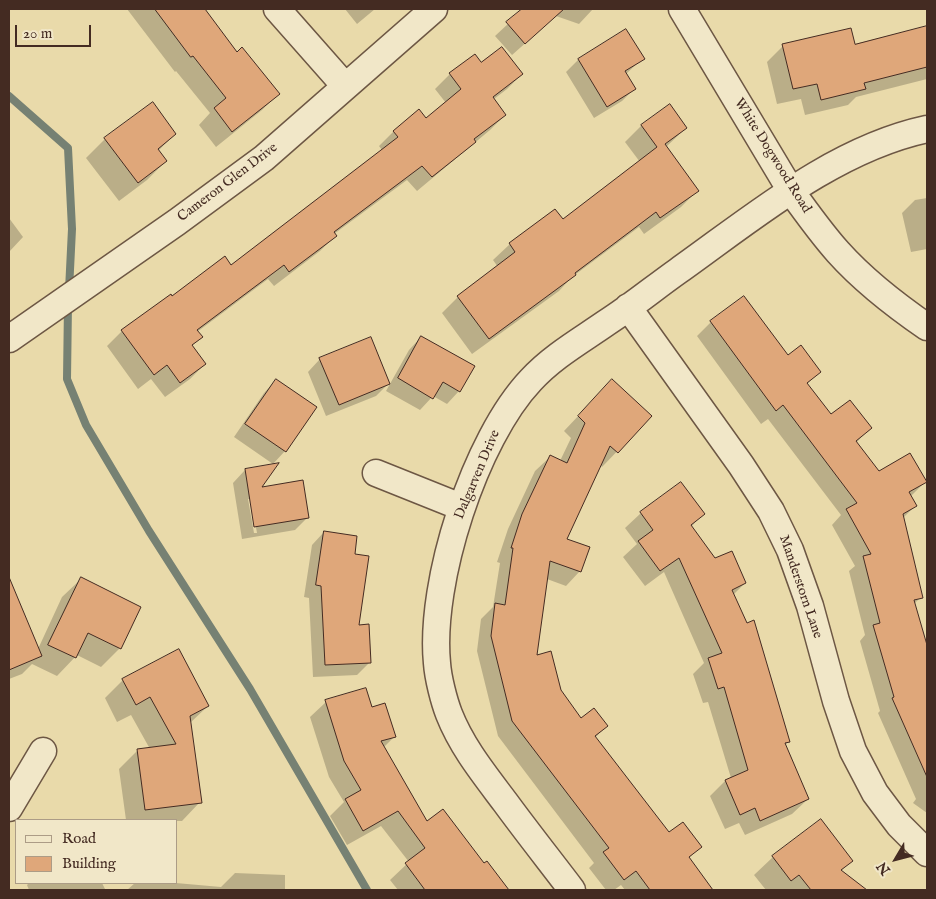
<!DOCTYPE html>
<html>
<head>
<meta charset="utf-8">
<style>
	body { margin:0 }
	#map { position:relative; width:936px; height:899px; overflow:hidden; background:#e9daaa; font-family:"IM FELL English",serif }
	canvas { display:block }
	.frame { position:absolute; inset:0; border:10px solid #442b22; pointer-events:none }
	.legend { position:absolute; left:15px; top:819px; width:162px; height:65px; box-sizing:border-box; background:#f1e7c8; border:1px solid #ac9c86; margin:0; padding:6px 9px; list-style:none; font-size:15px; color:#442b22 }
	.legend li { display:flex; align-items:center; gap:10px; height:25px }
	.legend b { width:25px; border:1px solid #ac9c86 }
	.north { position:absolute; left:871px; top:834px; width:50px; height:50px; -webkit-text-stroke:4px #f1e7c8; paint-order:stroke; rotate:233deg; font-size:14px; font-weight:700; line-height:20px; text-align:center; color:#442b22 }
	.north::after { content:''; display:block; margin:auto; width:18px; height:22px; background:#442b22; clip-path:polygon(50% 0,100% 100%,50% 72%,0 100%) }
	.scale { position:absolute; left:15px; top:25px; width:76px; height:22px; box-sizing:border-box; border:2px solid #442b22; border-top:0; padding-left:6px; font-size:15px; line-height:18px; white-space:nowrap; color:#442b22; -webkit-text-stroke:4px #f1e7c8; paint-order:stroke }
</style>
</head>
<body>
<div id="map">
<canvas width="936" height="899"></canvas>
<div class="frame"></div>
<ul class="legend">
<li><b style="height:6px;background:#f1e7c8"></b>Road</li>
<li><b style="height:14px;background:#dfa77a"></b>Building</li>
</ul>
<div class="north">N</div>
<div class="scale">20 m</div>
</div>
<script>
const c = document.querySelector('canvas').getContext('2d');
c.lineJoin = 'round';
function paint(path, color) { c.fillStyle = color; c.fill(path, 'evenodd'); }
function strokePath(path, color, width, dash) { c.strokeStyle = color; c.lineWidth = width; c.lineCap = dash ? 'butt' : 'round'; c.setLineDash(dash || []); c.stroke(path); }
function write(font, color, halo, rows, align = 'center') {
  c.font = font + ' "IM FELL English",serif'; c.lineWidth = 4.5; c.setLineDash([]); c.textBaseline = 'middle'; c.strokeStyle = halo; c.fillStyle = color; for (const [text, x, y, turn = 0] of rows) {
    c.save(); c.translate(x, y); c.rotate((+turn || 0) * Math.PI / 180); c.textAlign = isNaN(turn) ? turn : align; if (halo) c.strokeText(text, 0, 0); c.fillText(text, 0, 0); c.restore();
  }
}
const shadow = new Path2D(`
	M127 9H203L237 53 278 94 262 110 216 147 199 125 210 113 176 71 175 72Z
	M345 9H375L357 24Z
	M524 9H532L539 17 542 9H593L579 24 556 16 512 55 495 36Z
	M927 27V79L856 97 848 105 805 115 801 99 777 104 767 62 783 46H854Z
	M626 31 643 58 626 74 635 88 622 101 594 118 566 72 578 60Z
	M481 64 522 74 507 89 494 99 505 115 490 130 417 191 407 180 334 234 335 236 320 251 274 286 268 279 197 332 201 337 192 346 205 364 190 379 165 397 151 379 138 389 107 346 122 331 172 298 231 267 382 150 379 146 394 131 426 120 446 103 435 89 450 74Z
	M641 126 686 128 666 147 697 191 681 207 644 234 639 227 572 277 559 291 472 354 442 313 458 297 498 267 493 260 510 244 554 210 562 221 640 162 625 142Z
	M175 134 158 151 166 161 147 180 119 201 86 158 105 139Z
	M927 198V249L911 252 902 213 915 200Z
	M9 218 23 237 9 252Z
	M711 322 819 372 807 384 831 416 870 428 856 443 878 473 925 482 911 496 916 505 902 519 921 597 914 604 927 649V813L913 803 916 799 878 713 880 711 860 641 865 635 849 571 855 566 832 525 841 515 768 419 761 424 697 336Z
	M421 337 459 391 447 404 433 396 420 410 386 391 409 350Z
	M320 359 389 383 376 396 326 416 308 372Z
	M276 380 315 407 285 451 273 464 234 437 264 393Z
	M598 395 651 416 602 467 600 465 565 540 580 571 566 586 547 579 536 656 581 719 606 726 595 738 668 834 700 847 688 859 712 890H625L621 885 614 890H606L589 868 594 863 498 736 477 651 481 619 493 607 500 563 497 562 508 529 535 471 550 457 560 461 571 438 564 431Z
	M276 465 260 489 308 517 295 530 242 539 233 483 245 470ZM248 499H251L257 533H254Z
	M680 484 703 514 691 527 715 560 745 583 733 595 789 741 784 746 808 799 792 814 745 835 739 823 725 829 710 796 725 781 731 778 708 702 703 703 693 674 704 663 664 572 645 586 623 557 637 544 625 528 641 513Z
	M324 532 353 555 358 626 369 663 357 675 313 677 309 598 304 597 312 545Z
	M81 579 120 648 101 667 77 655 57 676 32 664 22 674 9 679V609L19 605 38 649 62 597Z
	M123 680 208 706 190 723 200 802 182 821 126 820 119 769 138 750 150 749 131 715 117 722 105 698Z
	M326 702 371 709 395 736 383 748 427 823 484 865 487 863 507 890H398L390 880 409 862 381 826 347 845 330 816 344 802 329 777 310 717Z
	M773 857 851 861 841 871 865 890H766L754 875Z
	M235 873 285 875V890H127L135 883H176L221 887Z
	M29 883H102L105 889 29 890 27 885Z`);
const stream = new Path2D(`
	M9 96 68 148 72 229 69 290
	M68 304 67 379 86 425 149 531 250 689 367 890`);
const building = new Path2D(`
	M155 9H205L237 52 242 47 280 94 232 132 214 108 226 98 193 56 191 57Z
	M522 9H564L525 44 506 22Z
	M927 26V67L864 83 866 89 821 100 817 84 793 89 782 44 851 28 855 44Z
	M626 29 645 59 625 71 636 89 607 107 578 59Z
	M502 47 523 74 493 97 506 115 474 139 476 142 432 177 422 166 334 232 337 236 289 272 284 265 197 330 203 337 192 345 206 364 180 383 167 365 154 375 121 330 171 294 172 296 225 256 231 265 398 137 393 131 419 109 426 118 461 89 449 73 475 54 481 62Z
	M153 102 176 134 158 149 167 161 138 183 104 138Z
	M670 104 687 128 665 144 699 191 660 218 656 212 575 273 576 275 489 339 457 296 515 252 509 243 555 209 563 219 657 147 641 125Z
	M744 296 788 355 801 345 821 372 807 383 831 414 850 400 872 428 856 441 879 471 910 453 927 482 909 492 917 506 903 514 923 598 914 600 927 645V777L892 698 894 697 873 625 880 623 863 556 871 554 846 509 857 503 783 405 776 411 710 321Z
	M421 336 475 366 460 392 443 382 433 399 398 378Z
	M371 337 390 384 339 405 319 358Z
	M276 379 317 407 286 452 245 424Z
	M612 379 652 416 618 453 610 446 567 539 590 547 581 572 550 561 537 655 551 651 561 690 581 718 594 708 608 726 595 736 669 832 683 822 702 847 689 857 713 890H650L636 871 624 880 603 852 609 848 512 721 491 636 495 603 505 605 513 548H511L522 514 550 455 567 463 585 423 578 416Z
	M279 463 262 487 303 480 309 518 254 527 245 469Z
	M681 482 705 514 691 525 715 558 732 551 746 583 732 590 747 623 754 620 790 742 785 743 809 799 760 821 755 808 740 815 725 780 748 770 724 687 718 689 708 658 722 653 679 558 660 571 638 541 653 530 640 512Z
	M324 531 357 536 355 554 369 556 359 625 369 624 371 663 325 665 321 586 316 585Z
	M9 577 42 656 9 670Z
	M81 577 141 607 121 649 88 633 76 658 48 645Z
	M179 649 209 706 190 716 202 803 145 810 137 749 176 744 150 697 136 705 122 679Z
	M366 688 372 707 385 703 396 737 381 741 427 821 443 809 484 863 487 861 509 890H425L405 863 425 848 398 811 363 831 345 799 361 790 344 761 325 700Z
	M821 819 853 861 841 870 867 890H811L799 875 791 881 772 856Z`);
const minor = new Path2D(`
	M277 9 345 86
	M682 9 791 191C806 212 821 233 838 252 864 281 895 305 927 327
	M628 307 741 465 771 511 790 550 810 606 836 701 853 751 875 793 899 825 927 853
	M9 339 177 222 264 158 434 9
	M376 473 461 507
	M9 808 43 751
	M572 890C550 861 527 832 505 802 484 774 462 747 449 714 444 701 438 678 437 663 429 582 475 439 531 380 552 357 580 341 606 323 631 307 654 288 678 271 754 217 834 149 927 129`);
const streetNames = [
	["White Dogwood Road",772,156,58],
	["Cameron Glen Drive",228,183,-37],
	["Dalgarven Drive",478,475,-67],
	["Manderstorn Lane",800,587,71]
];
paint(shadow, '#0003');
strokePath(stream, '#768173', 8);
paint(building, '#dfa77a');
strokePath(building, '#442b22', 1);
strokePath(minor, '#6d5744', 29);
strokePath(minor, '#f1e7c8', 26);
write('14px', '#442b22', '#f1e7c8', streetNames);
</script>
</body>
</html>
